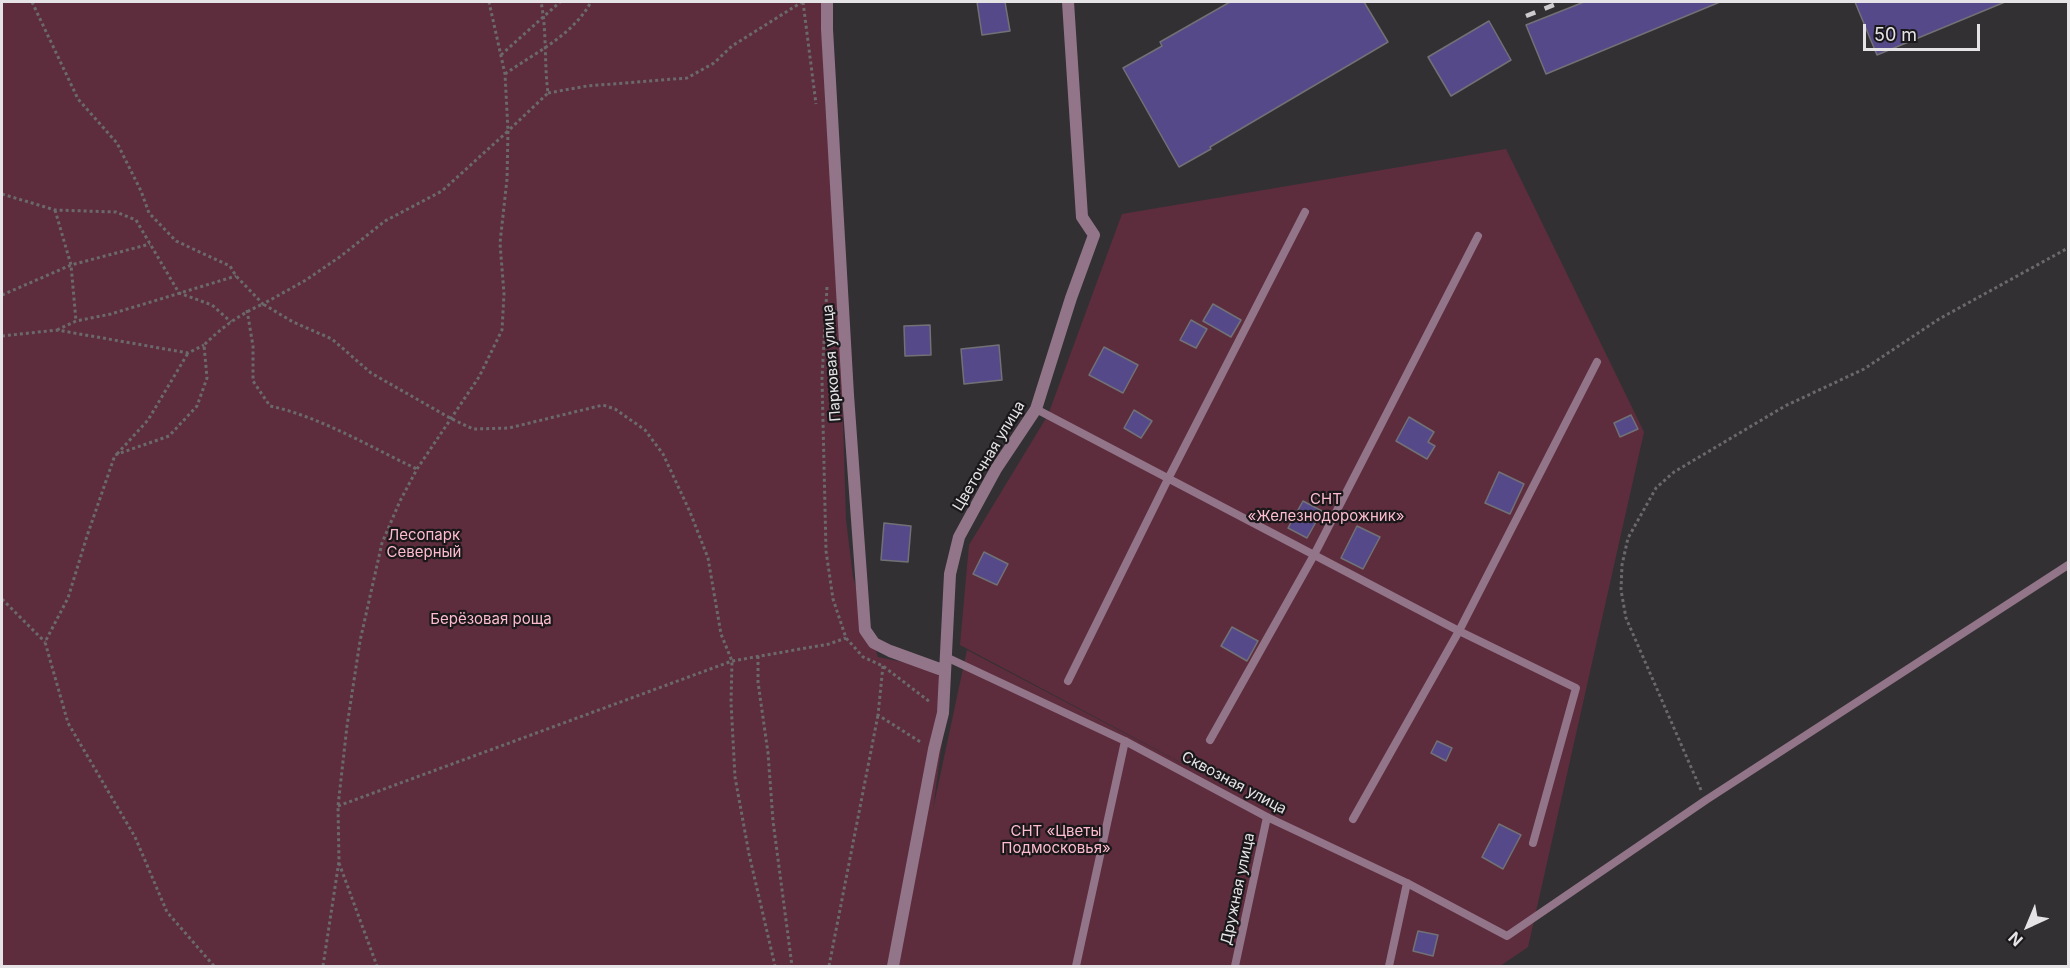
<!DOCTYPE html>
<html>
<head>
<meta charset="utf-8">
<style>
	body { margin:0 }
	#map { position:relative; width:2070px; height:968px; overflow:hidden; background:#333034; font-family:Inter,sans-serif }
	canvas { display:block }
	.frame { position:absolute; inset:0; border:3px solid #e5e3e6; pointer-events:none }
	.north { position:absolute; left:1998px; top:896px; width:60px; height:60px; -webkit-text-stroke:4px #1a181a; paint-order:stroke; rotate:224deg; font-size:16px; font-weight:700; line-height:24px; text-align:center; color:#e5e3e6 }
	.north::after { content:''; display:block; margin:auto; width:21px; height:27px; background:#e5e3e6; clip-path:polygon(50% 0,100% 100%,50% 72%,0 100%) }
	.scale { position:absolute; left:1863px; top:24px; width:117px; height:27px; box-sizing:border-box; border:3px solid #e5e3e6; border-top:0; padding-left:8px; font-size:18px; line-height:21px; white-space:nowrap; color:#e5e3e6; -webkit-text-stroke:4px #1a181a; paint-order:stroke }
</style>
</head>
<body>
<div id="map">
<canvas width="2070" height="968"></canvas>
<div class="frame"></div>
<div class="north">N</div>
<div class="scale">50 m</div>
</div>
<script>
const c = document.querySelector('canvas').getContext('2d');
c.lineJoin = 'round';
function paint(path, color) { c.fillStyle = color; c.fill(path, 'evenodd'); }
function strokePath(path, color, width, dash) { c.strokeStyle = color; c.lineWidth = width; c.lineCap = dash ? 'butt' : 'round'; c.setLineDash(dash || []); c.stroke(path); }
function write(font, color, halo, rows, align = 'center') {
  c.font = font + ' Inter,sans-serif'; c.lineWidth = 4.5; c.setLineDash([]); c.textBaseline = 'middle'; c.strokeStyle = halo; c.fillStyle = color; for (const [text, x, y, turn = 0] of rows) {
    c.save(); c.translate(x, y); c.rotate((+turn || 0) * Math.PI / 180); c.textAlign = isNaN(turn) ? turn : align; if (halo) c.strokeText(text, 0, 0); c.fillText(text, 0, 0); c.restore();
  }
}
const green = new Path2D(`
	M2 2H826L835 172 846 520 853 577 878 657 932 668 944 683 947 705 933 809 967 650 1244 796 960 645 969 545 1048 415 1122 214 1506 149 1644 432 1528 947 1500 966H2Z`);
const building = new Path2D(`
	M977 2H1005L1010 31 982 35Z
	M1230 2H1364L1388 42 1210 147 1211 149 1179 167 1123 68 1162 46 1160 42Z
	M1584 2H1720L1546 74 1526 25Z
	M1855 2H2005L1877 55Z
	M1489 21 1511 60 1451 96 1428 57Z
	M1213 304 1241 320 1231 337 1203 321Z
	M1191 320 1207 329 1196 348 1180 340Z
	M930 325 931 355 905 356 904 326Z
	M999 345 1002 380 964 384 961 349Z
	M1104 347 1138 365 1123 393 1089 375Z
	M1134 410 1152 421 1141 438 1124 428Z
	M1631 415 1638 429 1620 437 1614 423Z
	M1409 417 1434 432 1428 442 1435 446 1427 459 1396 441Z
	M1499 472 1524 484 1510 514 1485 503Z
	M1303 501 1322 511 1307 538 1288 528Z
	M884 523 911 526 908 562 881 560Z
	M1357 526 1380 537 1363 569 1341 558Z
	M984 552 1008 564 997 585 973 574Z
	M1232 627 1258 641 1247 661 1221 646Z
	M1437 741 1452 748 1446 761 1431 753Z
	M1499 824 1521 835 1503 869 1482 857Z
	M1418 931 1438 935 1433 956 1413 951Z`);
const path = new Path2D(`
	M32 2 78 99 117 143 141 191 149 213 176 241 230 266 236 276 263 304 306 280 341 256 385 221 442 191 508 131 505 74 489 2
	M803 2 816 104
	M501 55 560 2
	M505 74C536 52 572 36 591 2
	M548 93 587 86 687 78 714 63 732 46 802 2
	M2 194 55 210 116 212 136 220 179 293 212 305 231 322
	M55 210 71 265 76 321
	M827 287 822 378 826 551 833 599 846 638 863 657 883 666 930 702
	M2 295 71 265 150 244
	M247 310 253 346V381L270 406C321 417 370 447 417 469
	M57 330 76 321 111 314 236 276
	M2 336 57 330 188 353 204 345
	M117 454 148 420 188 353
	M2 599 45 642
	M758 656V682L768 753 773 821 792 966
	M883 666 878 715 922 743
	M1701 790 1626 618 1621 590 1622 565 1628 538 1656 488 1674 472 1785 406 1864 369 1939 319 2068 248
	M338 806 732 661 829 644 846 638
	M339 863 377 966
	M214 966 167 912 135 837 68 723 45 642 68 598 87 536 115 455 169 436 197 406 207 378 204 345C221 328 240 314 263 304L293 322 332 339 371 373 450 418 473 429 509 428 603 405 615 409 645 430 663 454 690 512 708 558 721 634 732 661 731 702 735 777 749 854 775 966
	M323 966 339 861 338 806 347 726 360 641 382 543 400 501 417 469 479 377 502 330 504 294 500 243 507 179 508 131 548 93C544 63 547 31 541 2
	M829 966 878 715`);
const service = new Path2D(`
	M1036 409 1459 631 1576 688 1533 843
	M946 657 1125 741 1267 817 1407 883 1507 936 1706 800 2068 565
	M1068 681 1168 479 1305 212
	M1210 740 1314 555 1478 236
	M1353 819 1459 631 1597 362
	M1076 966 1125 741
	M1235 966 1267 817
	M1389 966 1407 883`);
const minor = new Path2D(`
	M827 2V29L848 395 865 630 874 643 890 651 945 671
	M893 966 934 749 943 713 950 574 959 537 996 469 1036 409 1071 298 1094 235 1082 217 1068 2`);
const rail = new Path2D(`
	M1526 16 1561 2`);
const streetNames = [
	["Парковая улица",832,363,-94],
	["Цветочная улица",989,456,-59],
	["Сквозная улица",1234,783,28],
	["Дружная улица",1238,889,-78]
];
const parkNames = [
	["СНТ",1326,499],
	["«Железнодорожник»",1326,516],
	["Лесопарк",424,535],
	["Северный",424,552],
	["Берёзовая роща",491,619],
	["СНТ «Цветы",1056,831],
	["Подмосковья»",1056,848]
];
paint(green, '#5d2d3d');
paint(building, '#564989');
strokePath(building, '#717176', 1.5);
strokePath(path, '#6b696c', 3, [3, 3]);
strokePath(service, '#93758a', 8);
strokePath(minor, '#93758a', 12);
strokePath(rail, '#cdcbce', 4.5, [10, 10]);
write('15px', '#e5e3e6', '#1a181a', streetNames);
write('15px', '#febcce', '#1a181a', parkNames);
</script>
</body>
</html>
